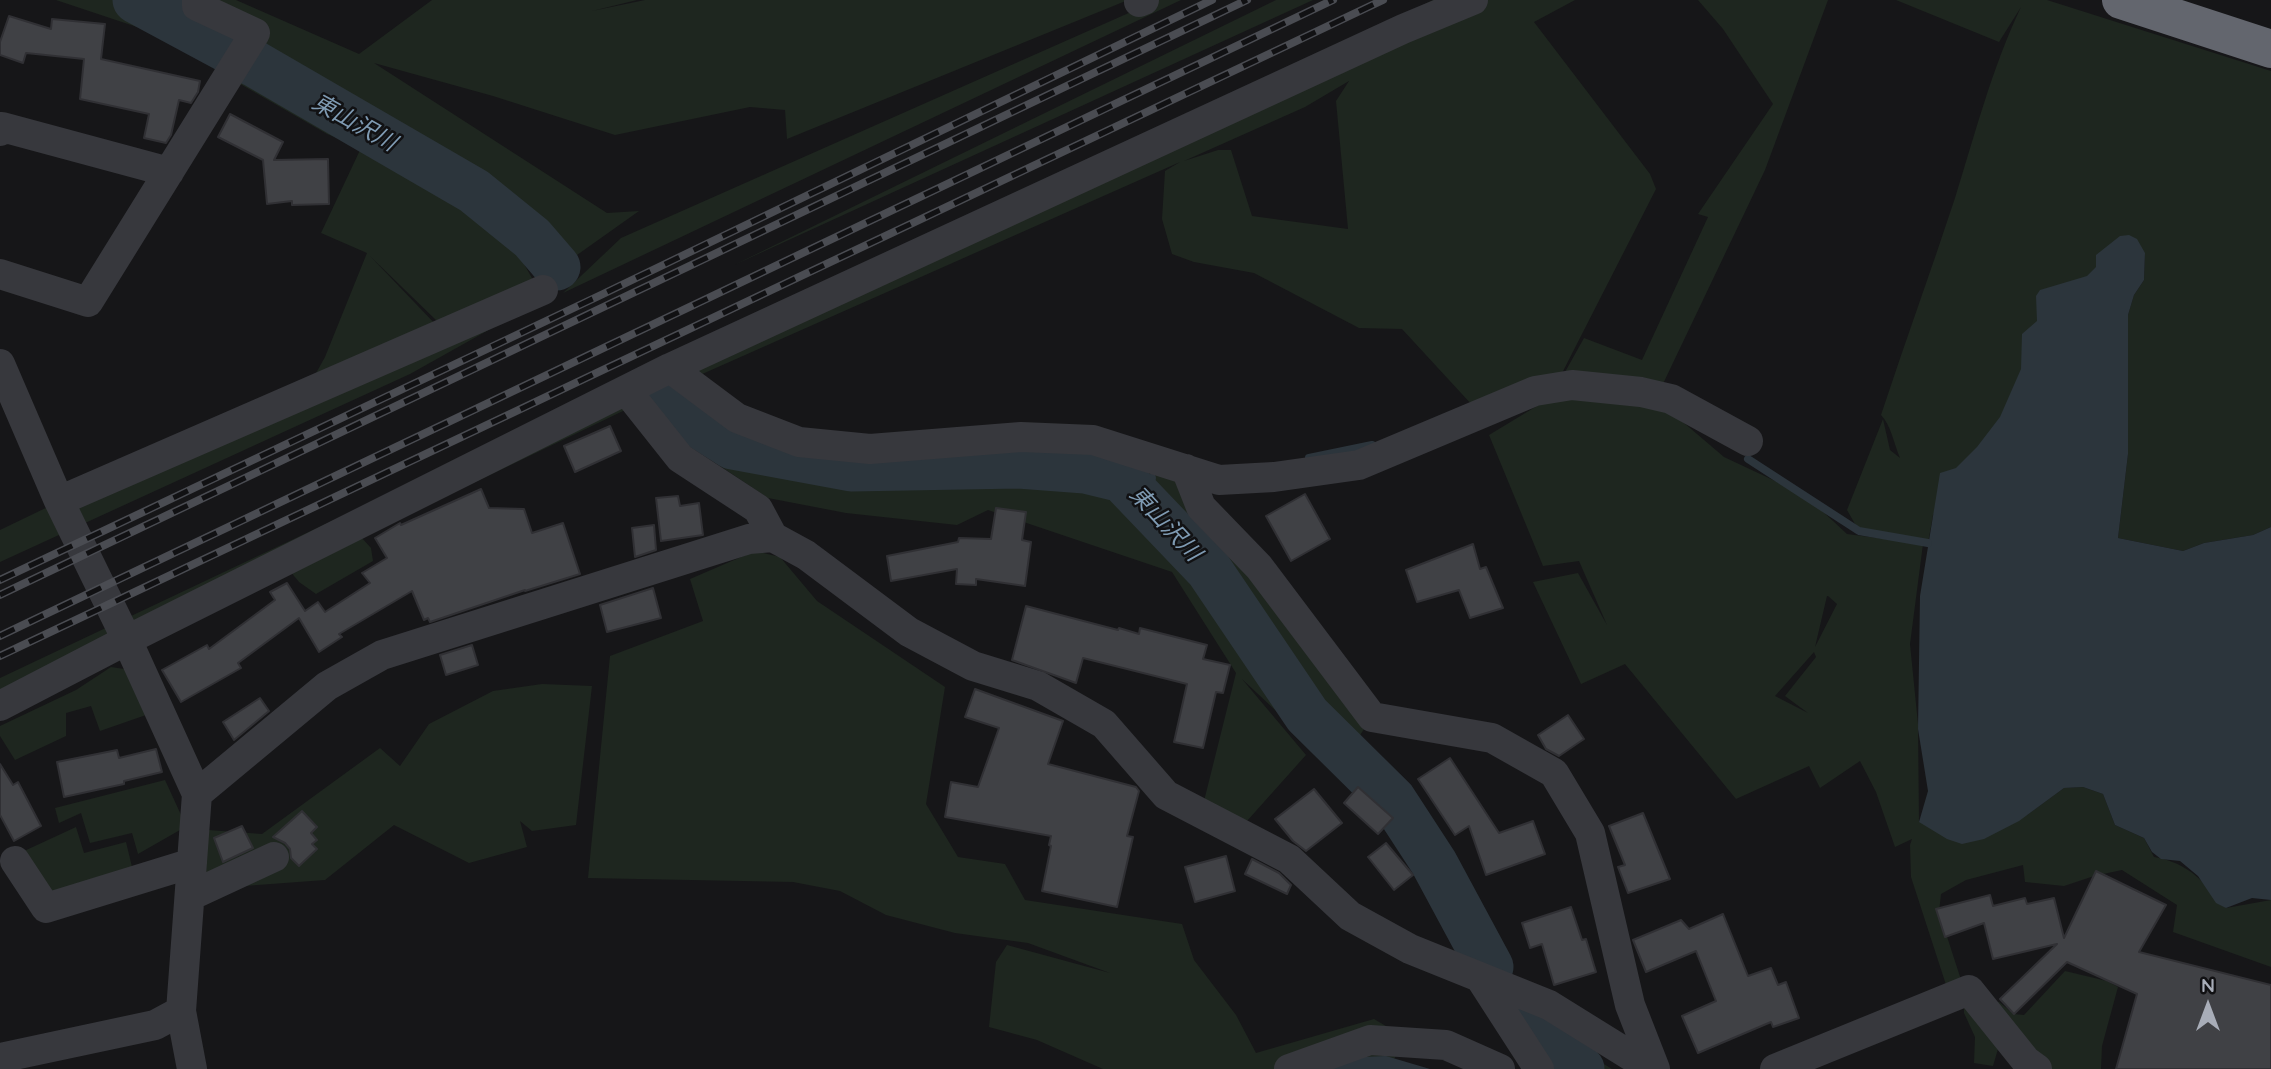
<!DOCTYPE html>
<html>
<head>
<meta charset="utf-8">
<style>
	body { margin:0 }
	#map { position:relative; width:2271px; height:1069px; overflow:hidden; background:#161618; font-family:Quicksand,sans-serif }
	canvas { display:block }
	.north { position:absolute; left:2173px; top:971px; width:70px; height:70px; -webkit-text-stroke:5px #111113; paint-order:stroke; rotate:0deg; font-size:19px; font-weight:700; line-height:28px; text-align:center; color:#a8adb8 }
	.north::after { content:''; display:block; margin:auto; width:24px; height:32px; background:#a8adb8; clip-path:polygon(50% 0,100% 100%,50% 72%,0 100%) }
</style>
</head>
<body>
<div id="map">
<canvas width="2271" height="1069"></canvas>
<div class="north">N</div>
</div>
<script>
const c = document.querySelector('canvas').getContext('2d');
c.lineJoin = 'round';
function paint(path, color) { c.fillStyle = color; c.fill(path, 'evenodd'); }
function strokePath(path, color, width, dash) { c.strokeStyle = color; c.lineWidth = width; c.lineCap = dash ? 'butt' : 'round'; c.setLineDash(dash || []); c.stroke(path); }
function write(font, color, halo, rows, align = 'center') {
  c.font = font + ' Quicksand,"Noto Sans JP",sans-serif'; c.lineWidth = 5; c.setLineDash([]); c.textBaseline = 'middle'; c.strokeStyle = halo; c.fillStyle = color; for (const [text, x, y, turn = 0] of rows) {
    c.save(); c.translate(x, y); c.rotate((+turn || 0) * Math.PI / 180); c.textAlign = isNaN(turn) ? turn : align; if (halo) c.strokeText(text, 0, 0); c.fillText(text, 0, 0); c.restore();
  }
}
const green = new Path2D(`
	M56 0H236L359 54 432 0H637L592 11 645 0H1128L787 139 785 110 750 107 615 135 493 96 374 63 607 213 639 211 539 282 524 264 537 287 438 322 370 256 439 328 315 375 325 357 367 253 321 233 361 148 327 134 223 74 167 37Z
	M1158 0H1181L563 293 621 238Z
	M1276 0H1313L734 265Z
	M1433 0H1575L1534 22 1650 174 1656 189 1558 381 1473 406 1402 329 1359 328 1254 273 1194 262 1172 254 1162 219 1165 171 1180 162 682 383 799 442 1093 440 1186 469 1372 717 1343 761 1322 754 1242 679 1306 755 1247 821 1203 805 1236 673 1172 572 988 510 957 525 846 513 768 498 717 464 650 398 361 537 371 548 373 561 316 594 299 582 290 571 0 710V678ZM1349 81 1336 101 1348 229 1252 216 1231 150H1218L1184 161 1305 107Z
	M1698 0H1828L1765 170 1661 388 1560 381 1584 338 1642 360 1708 217 1698 214 1773 104 1723 29Z
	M1896 0H2047L2271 71V527L2253 535 2204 543 2183 551 2118 538 2128 454V315L2134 295 2144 280 2145 253 2033 385 1933 515 1928 543 1859 531 1847 510 1883 419 1890 450 1900 458C1894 444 1891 425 1881 415 1905 342 1931 271 1955 198 1975 134 1992 68 2021 7L1999 42Z
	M510 318 410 374 0 562V530L54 504Z
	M1560 392 1670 411 1724 457 1805 495 1847 534 1923 544 1910 644 1918 724 1919 822 2027 815 2064 788 2083 787 2103 794 2115 825 2144 838 2154 857C2189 863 2204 882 2226 908L2271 900V967L2173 932 2177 905 2122 870 2094 876 2064 886 2025 882 2023 865 1966 880 1941 894 1939 912 1965 992 1948 991 1911 877 1910 845 1912 839 1895 847 1876 792 1860 761 1820 788 1809 766 1736 799 1625 664 1581 684 1533 582 1578 573 1607 625 1579 561 1543 566 1489 435ZM1828 596 1837 604 1815 647 1827 596ZM1814 652 1816 657 1785 696 1808 713 1775 696Z
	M755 551 780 557 817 601 945 687 926 804 958 857 1005 864 1025 900 1182 924 1194 960 1236 1015 1256 1053 1374 1019 1408 1039 1394 1059 1357 1069H1103L1037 1040 989 1027 996 962 1007 945 1110 973 1028 943 955 933 886 915 840 891 793 882 588 878 610 656 703 621 690 579Z
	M111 667 131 670 146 715 100 731 91 706 66 713V736L15 760 0 736V726L76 690Z
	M542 684 592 686 576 825 532 831 520 821 527 847 469 863 394 825 325 880 190 890 195 829 262 834 380 748 400 766 429 724 493 691Z
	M165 780 182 817 180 830 138 854 132 833 90 843 81 813 59 823 55 808Z
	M76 827 84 853 126 842 133 871 49 901 22 852Z
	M2065 971 2107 981 2118 987 2102 1046 2101 1069H2050L2003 1032 1993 1066 1974 1063 1975 1037 1964 1013V1001L1999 1002 2014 1014 2024 1015Z
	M1526 1015 1534 1021 1612 1069H1557L1514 1018Z`);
const water = new Path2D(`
	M2129 235 2137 239 2145 253 2144 280 2134 295 2128 315V454L2118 538 2183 551 2204 543 2253 535 2271 527V900L2252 898 2226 908 2216 903 2198 876 2180 861 2161 859 2152 852 2144 838 2115 825 2103 794 2083 787 2064 788 2019 821 1984 839 1962 844 1947 839 1919 822 1928 791 1918 729 1920 596 1940 473 1956 468 1977 447 2000 417 2021 369 2022 334 2037 321 2036 296 2040 290 2087 276 2096 267V255L2120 236Z
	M1386 1056 1430 1069H1303L1317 1059Z`);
const stream = new Path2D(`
	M1309 458 1372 445
	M1748 459 1859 531 1928 543
	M1122 479 1152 478`);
const river = new Path2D(`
	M136 0 255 64 474 191 532 238 557 267
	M653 392 683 415 732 446 851 468 1019 465 1085 470 1122 479 1209 570 1307 715 1393 800 1434 863 1490 967
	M1520 1014 1543 1045 1581 1069`);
const building = new Path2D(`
	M9 16 51 29 52 19 105 24 101 59 200 81 198 92 191 103 179 100 171 135 166 143 144 138 149 114 80 99 84 59 26 53 23 63 0 55V42Z
	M230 114 283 142 274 160 328 159 329 204 292 205V201L267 204 263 160 218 137Z
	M610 426 621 451 575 472 564 446Z
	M481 489 489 508 524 509 532 533 563 523 580 574 525 591V590L430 622 428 618 424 620 412 591 339 634 342 637 319 652 299 618 238 663 241 668 181 702 162 670 207 645 209 649 275 600 270 592 287 583 305 611 318 602 325 612 370 583 362 573 387 558 375 538 400 523 401 525Z
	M1305 494 1330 539 1291 561 1266 516Z
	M678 496 680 506 699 503 703 535 661 541 656 498Z
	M996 508 1026 512 1022 540 1031 542 1025 586 976 579V585L956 584 957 569 891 581 887 556 958 542 959 538 991 539Z
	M654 525 656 550 635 557 632 528Z
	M1473 544 1480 569 1486 567 1503 608 1470 618 1459 590 1417 602 1406 570Z
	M653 588 661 618 607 632 600 605Z
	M1026 606 1118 630 1119 628 1139 634 1140 628 1207 645 1203 659 1230 665 1223 693 1216 692 1203 748 1174 742 1187 684 1083 658 1076 683 1012 660Z
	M472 645 478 665 446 675 440 655Z
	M975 689 1063 721 1048 764 1136 787 1139 791 1127 836 1133 837 1117 907 1042 891 1051 846 1049 845 1051 836 945 817 951 782 978 787 999 728 965 717Z
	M260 698 269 711 234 740 223 722Z
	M1568 715 1584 739 1559 756 1546 749 1538 735Z
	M156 749 162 772 124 781V784L64 797 57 762 117 750 119 758Z
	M1450 758 1499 833 1533 821 1545 854 1486 875 1469 826 1455 835 1418 779Z
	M0 764 13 785 18 782 41 826 14 841 0 815Z
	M1358 787 1393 818 1378 834 1344 803Z
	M1314 789 1342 823 1306 851 1293 841 1275 819Z
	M302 811 317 827 311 833 317 840 312 844 317 849 299 866 291 858 290 849 285 843 273 837Z
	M1643 813 1670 879 1628 893 1618 867 1625 865 1609 826Z
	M242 826 253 848 223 862 214 838Z
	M1386 843 1413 875 1394 890 1368 857Z
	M1226 856 1235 891 1195 902 1185 867Z
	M1252 859 1279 873 1291 885 1287 894 1245 874Z
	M2096 871 2166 905 2139 952 2271 985V1069H2116L2137 994 2067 962 2014 1014 2000 999 2057 944 1993 959 1984 923 1945 937 1936 909 1990 895 1993 906 2025 898 2027 904 2054 898 2064 938Z
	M1571 907 1582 940 1586 939 1596 972 1554 985 1542 944 1530 948 1522 923Z
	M1723 914 1748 976 1771 968 1778 985 1786 982 1799 1018 1773 1027 1771 1022 1698 1053 1682 1016 1716 1001 1696 951 1646 972 1633 940 1681 920 1689 929Z`);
const minor = new Path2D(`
	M1139 2 1144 0
	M0 131 2 127 169 172
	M0 274 88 302 255 33 197 6V0
	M0 364 59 501 127 640 197 794 181 1011 155 1025 0 1058
	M670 368 737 418 799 442 870 449 1021 437 1093 440 1219 480 1274 477 1359 465 1535 391 1572 385 1641 392 1671 399 1748 441
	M626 390 680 458 758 509 773 537
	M1186 469 1201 507 1259 567 1372 717 1492 738 1554 773 1590 833 1630 1005 1655 1069
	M59 501 543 290
	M0 706 127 640 670 368 1403 29 1473 0
	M197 794 327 686 382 655 749 539 773 537 806 555 909 632 973 666 1038 686 1104 724 1166 795 1289 859 1350 916 1410 949 1549 1005 1652 1069
	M15 861 46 908 192 863
	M190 896 274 857
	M1481 979 1539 1069
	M181 1011 192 1069
	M1289 1069 1370 1040 1446 1045 1500 1069
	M1775 1069 1969 990 2026 1061 2037 1069`);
const highway = new Path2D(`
	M2121 0 2271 49`);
const rail = new Path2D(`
	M0 580 603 294 1212 0
	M0 595 1247 0
	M0 636 1333 0
	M0 656 1383 0`);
const waterNames = [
	["東山沢川",354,123,29],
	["東山沢川",1165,524,47]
];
paint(green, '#1e261f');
paint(water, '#2c353c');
strokePath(stream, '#2c353c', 8);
strokePath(river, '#2c353c', 47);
paint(building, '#404145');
strokePath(building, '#303034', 2);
strokePath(minor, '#37383d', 30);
strokePath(highway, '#63666e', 38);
strokePath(rail, '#4a4c52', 8);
strokePath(rail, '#111113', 5, [16]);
write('italic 23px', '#7f9bb3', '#111113', waterNames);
</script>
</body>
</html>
